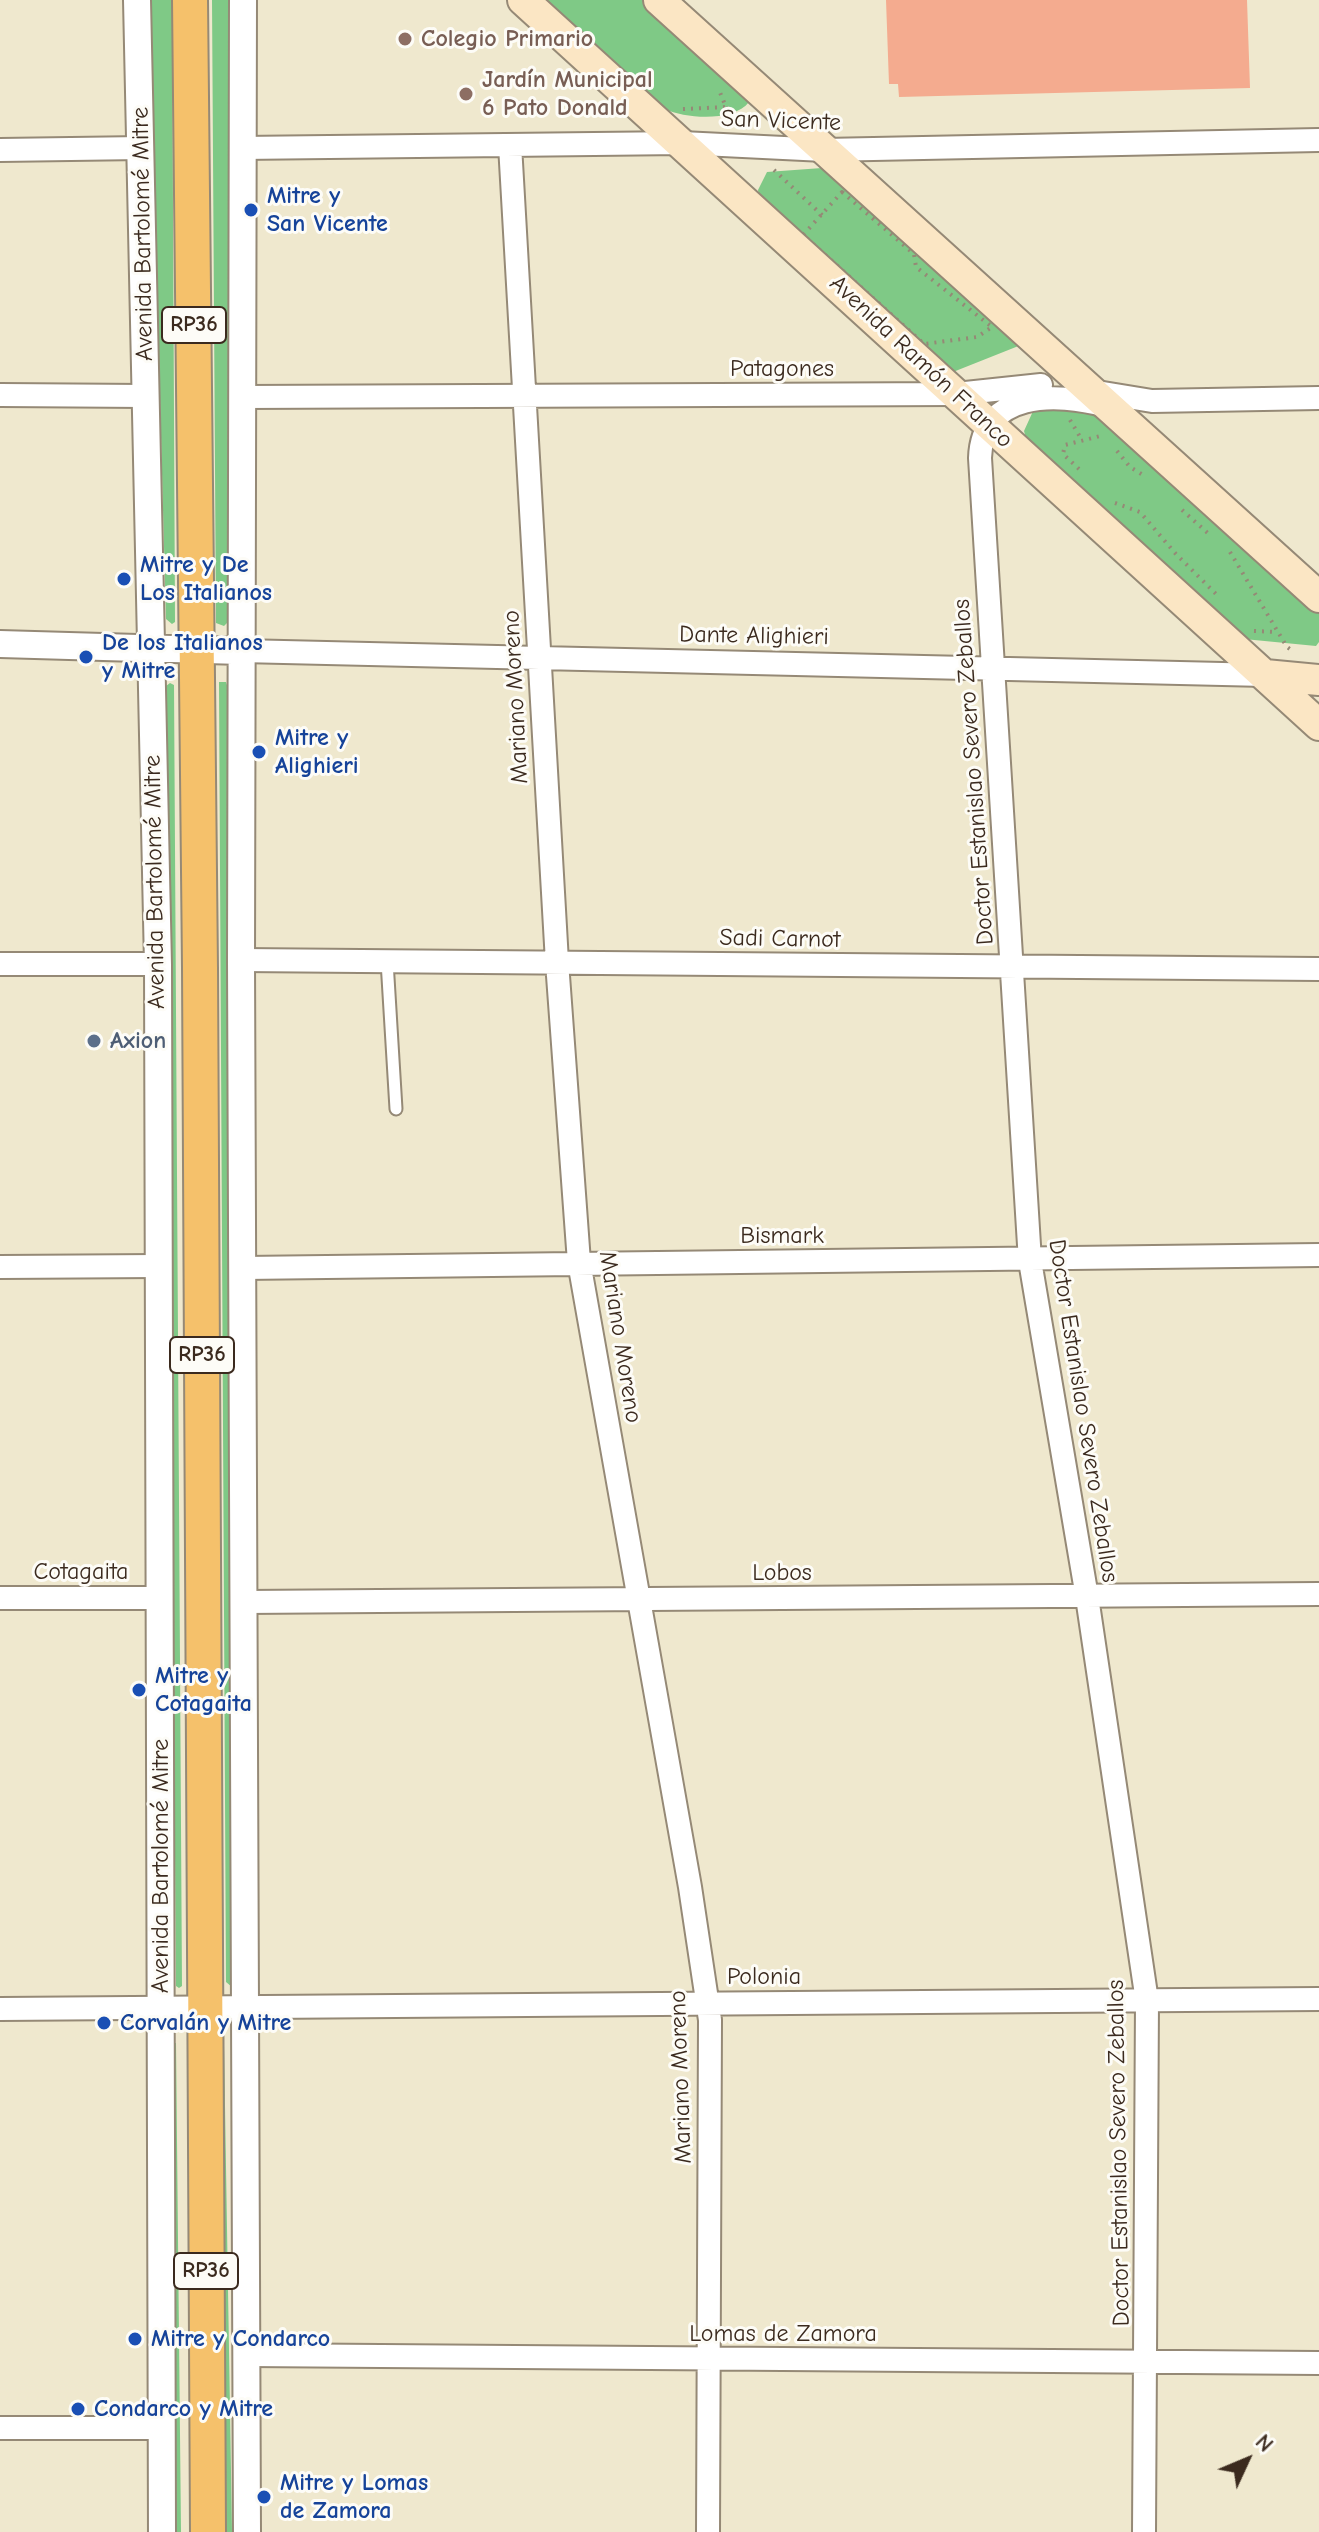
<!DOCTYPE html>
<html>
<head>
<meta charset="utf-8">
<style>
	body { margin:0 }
	#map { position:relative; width:1319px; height:2532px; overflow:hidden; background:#efe8ce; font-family:"Comic Neue",sans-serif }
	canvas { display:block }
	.north { position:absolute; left:1207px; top:2420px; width:80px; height:80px; -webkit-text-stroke:6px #fdfcf7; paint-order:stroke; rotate:46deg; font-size:22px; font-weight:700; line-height:32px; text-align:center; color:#3b2a1e }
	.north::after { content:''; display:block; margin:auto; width:28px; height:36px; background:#3b2a1e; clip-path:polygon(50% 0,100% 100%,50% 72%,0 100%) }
</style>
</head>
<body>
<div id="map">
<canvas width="1319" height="2532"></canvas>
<div class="north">N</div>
</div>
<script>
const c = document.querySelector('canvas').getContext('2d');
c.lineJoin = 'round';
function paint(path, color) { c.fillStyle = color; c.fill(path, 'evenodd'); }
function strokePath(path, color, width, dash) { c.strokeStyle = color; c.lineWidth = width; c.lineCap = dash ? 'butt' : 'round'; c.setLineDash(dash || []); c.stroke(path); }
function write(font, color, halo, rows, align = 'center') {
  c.font = font + ' "Comic Neue",sans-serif'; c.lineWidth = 6; c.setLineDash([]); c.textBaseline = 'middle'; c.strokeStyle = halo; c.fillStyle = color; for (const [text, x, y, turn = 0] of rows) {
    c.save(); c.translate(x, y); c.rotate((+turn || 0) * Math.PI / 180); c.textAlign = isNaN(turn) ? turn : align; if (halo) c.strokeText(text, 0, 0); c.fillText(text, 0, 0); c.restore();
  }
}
const green = new Path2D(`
	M149 0H172L175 622 172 624 166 619Z
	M212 0H231L228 622 224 626 216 623Z
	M543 0H652L748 92 749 102C734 122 686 119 665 109Z
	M822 168 836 174 1026 343 953 372 760 202 758 190 767 172Z
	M1046 405 1095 414 1319 611V642L1316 646 1244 639 1026 438 1024 431 1034 409Z
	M219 682H226L228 688 235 1983 232 1987 226 1982Z
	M170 683 174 685 182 1986 179 1988 176 1986 166 686Z
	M176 2043 181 2532H172L166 2044Z
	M224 2045 232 2532H223L216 2046Z`);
const building = new Path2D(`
	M886 0H1247L1250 88 899 97 898 84H889Z`);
const path = new Path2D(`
	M726 107 737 126
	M683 109 726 107 719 90
	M774 170 823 216
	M842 192 914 254 916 267 992 327 977 337 924 344 803 235Z
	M1070 420 1082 440
	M1117 451 1130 467 1143 475
	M1079 469 1063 454 1065 445 1104 435
	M1115 503 1140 512 1175 553 1219 597
	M1182 510 1211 536
	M1230 552 1287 647 1294 652
	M1254 631 1278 632`);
const service = new Path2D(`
	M387 961 396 1109`);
const minor = new Path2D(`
	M510 145 557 962 579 1262 690 1887 710 2020 708 2532
	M241 148 682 143 824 150 1319 140
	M0 150 142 148
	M1091 391 1152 401 1319 398
	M0 395 146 396
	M243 397 956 394 1041 385
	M1106 406C1056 392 982 391 980 458L1030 1261 1087 1597 1147 2001 1144 2532
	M241 651 1265 675
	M241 960 1319 969
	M0 964H158
	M0 1267 158 1266
	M244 1268 1319 1255
	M0 1598H161
	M245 1602 1319 1594
	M0 2009 1319 1999
	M247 2355 1319 2363
	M0 2428H161`);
const tertiary = new Path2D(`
	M137 0 158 964 162 2532
	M243 0 241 960 247 2532
	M0 644 241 651`);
const secondary = new Path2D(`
	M523 0 1319 725
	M659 0 1319 597
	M1265 675 1319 680`);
const primary = new Path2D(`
	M190 0 200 968 208 2532`);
const markers = [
	[405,39,8,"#8d6e63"],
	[466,94,8,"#8d6e63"],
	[251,210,8,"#1a4fb4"],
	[124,579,8,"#1a4fb4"],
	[86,657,8,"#1a4fb4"],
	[259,752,8,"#1a4fb4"],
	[94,1041,8,"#5c6f8a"],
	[139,1690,8,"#1a4fb4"],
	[104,2023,8,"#1a4fb4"],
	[135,2339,8,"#1a4fb4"],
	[78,2409,8,"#1a4fb4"],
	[264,2497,8,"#1a4fb4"]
];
const shields = [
	[194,325,64],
	[202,1355,64],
	[206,2271,64]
];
const shieldNames = [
	["RP36",194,325],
	["RP36",202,1355],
	["RP36",206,2271]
];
const educationNames = [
	["Colegio Primario",421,39],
	["Jardín Municipal",482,80],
	["6 Pato Donald",482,108]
];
const streetNames = [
	["San Vicente",781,121,2],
	["Avenida Bartolomé Mitre",143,234,-91],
	["Avenida Ramón Franco",921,362,43],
	["Patagones",782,369],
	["Dante Alighieri",754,636,1],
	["Mariano Moreno",516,697,-93],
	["Doctor Estanislao Severo Zeballos",974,772,-94],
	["Avenida Bartolomé Mitre",155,882,-91],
	["Sadi Carnot",780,939,1],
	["Bismark",782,1236],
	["Mariano Moreno",620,1337,81],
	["Doctor Estanislao Severo Zeballos",1083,1411,81],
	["Cotagaita",81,1572],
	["Lobos",782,1573],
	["Avenida Bartolomé Mitre",161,1866,-90],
	["Polonia",764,1977],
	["Mariano Moreno",681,2077,-92],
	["Doctor Estanislao Severo Zeballos",1119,2153,-91],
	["Lomas de Zamora",783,2334]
];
const transitNames = [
	["Mitre y",267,196],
	["San Vicente",267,224],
	["Mitre y De",140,565],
	["Los Italianos",140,593],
	["De los Italianos",102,643],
	["y Mitre",102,671],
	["Mitre y",275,738],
	["Alighieri",275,766],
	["Mitre y",155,1676],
	["Cotagaita",155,1704],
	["Corvalán y Mitre",120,2023],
	["Mitre y Condarco",151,2339],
	["Condarco y Mitre",94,2409],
	["Mitre y Lomas",280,2483],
	["de Zamora",280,2511]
];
const serviceNames = [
	["Axion",110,1041]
];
paint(green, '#7fc986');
paint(building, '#f4ab8f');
strokePath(service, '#958976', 15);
strokePath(minor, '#958976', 26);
strokePath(tertiary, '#958976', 30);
strokePath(secondary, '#958976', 34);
strokePath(primary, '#958976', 38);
strokePath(path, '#958976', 4, [2, 6]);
strokePath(service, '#fff', 11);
strokePath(minor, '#fff', 22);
strokePath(tertiary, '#fff', 26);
strokePath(secondary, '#fbe6c4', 30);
strokePath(primary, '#f5c16b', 34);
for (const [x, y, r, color] of markers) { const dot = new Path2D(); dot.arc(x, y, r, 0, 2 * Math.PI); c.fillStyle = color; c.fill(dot); strokePath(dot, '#fdfcf7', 3); }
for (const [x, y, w] of shields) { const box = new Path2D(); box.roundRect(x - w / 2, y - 18, w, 36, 6); c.fillStyle = '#fdfcf7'; c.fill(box); strokePath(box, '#3b2a1e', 2); }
write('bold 22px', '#3b2a1e', null, shieldNames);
write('bold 24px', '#785e54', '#fdfcf7', educationNames, 'left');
write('24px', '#3b2a1e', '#fdfcf7', streetNames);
write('bold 24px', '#164399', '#fdfcf7', transitNames, 'left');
write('bold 24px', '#4e5e75', '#fdfcf7', serviceNames, 'left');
</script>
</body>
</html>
